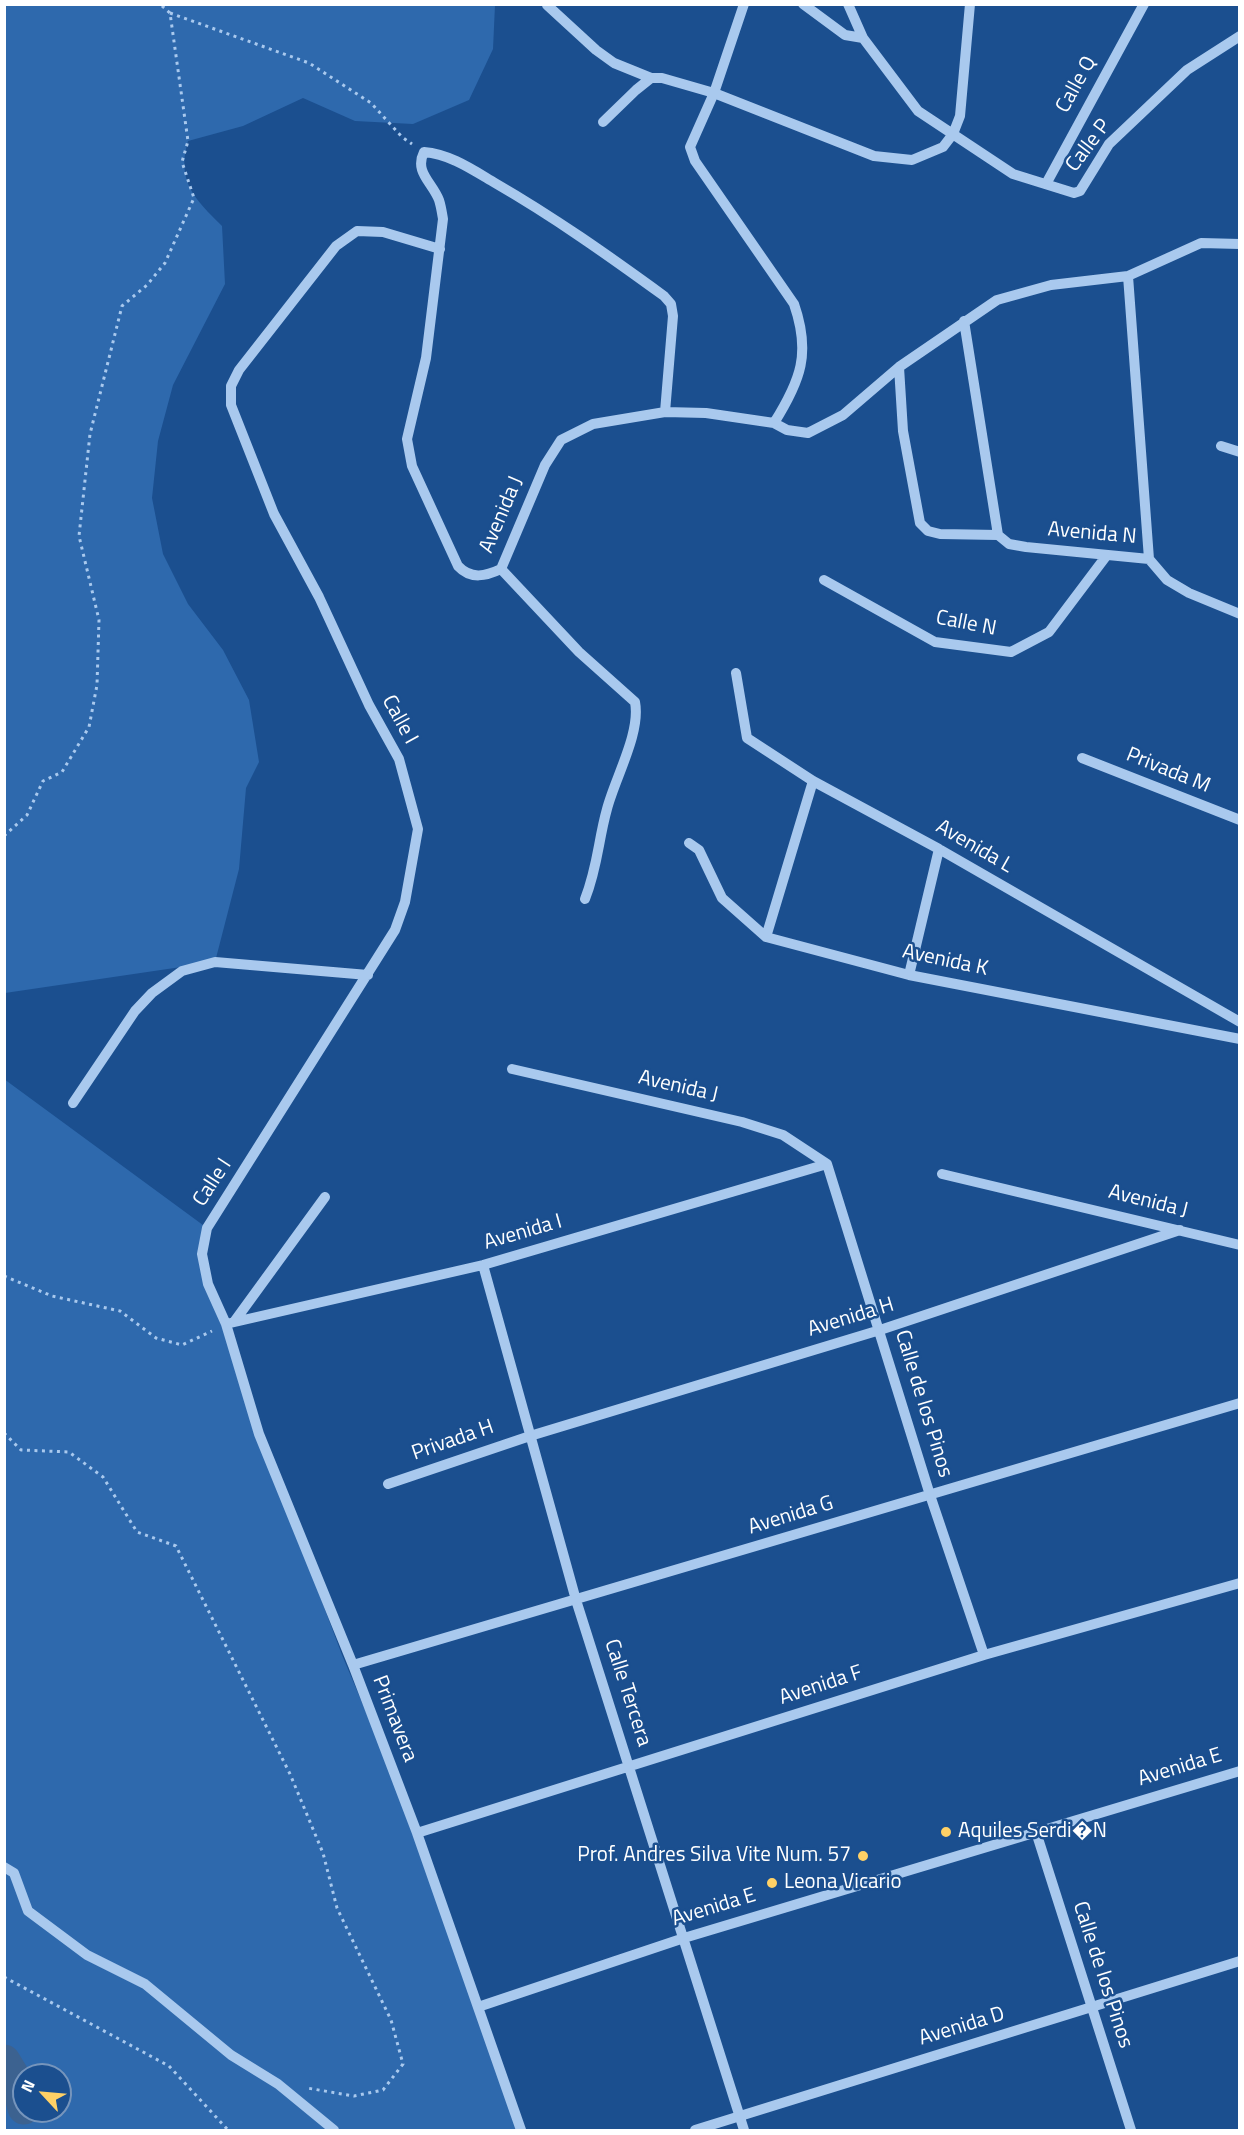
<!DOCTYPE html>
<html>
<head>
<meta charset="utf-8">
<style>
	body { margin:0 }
	#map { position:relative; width:1244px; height:2135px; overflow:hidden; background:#1b4f8f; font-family:"Titillium Web",sans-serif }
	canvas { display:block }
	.frame { position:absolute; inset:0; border:6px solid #fff; pointer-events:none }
	.north { position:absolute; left:12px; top:2063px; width:60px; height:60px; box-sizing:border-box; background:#1b4f8f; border:2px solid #7695bc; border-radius:50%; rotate:296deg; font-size:16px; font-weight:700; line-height:24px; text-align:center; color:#fff }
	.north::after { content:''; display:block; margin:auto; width:21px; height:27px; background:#ffd166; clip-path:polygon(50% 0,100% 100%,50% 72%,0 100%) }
</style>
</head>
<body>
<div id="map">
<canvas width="1244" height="2135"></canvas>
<div class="frame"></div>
<div class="north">N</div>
</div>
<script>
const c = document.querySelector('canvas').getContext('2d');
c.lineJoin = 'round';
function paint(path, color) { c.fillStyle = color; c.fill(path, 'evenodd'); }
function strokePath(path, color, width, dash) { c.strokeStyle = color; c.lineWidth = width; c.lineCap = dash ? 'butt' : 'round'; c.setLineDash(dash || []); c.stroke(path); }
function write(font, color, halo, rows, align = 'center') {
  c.font = font + ' "Titillium Web",sans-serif'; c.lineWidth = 5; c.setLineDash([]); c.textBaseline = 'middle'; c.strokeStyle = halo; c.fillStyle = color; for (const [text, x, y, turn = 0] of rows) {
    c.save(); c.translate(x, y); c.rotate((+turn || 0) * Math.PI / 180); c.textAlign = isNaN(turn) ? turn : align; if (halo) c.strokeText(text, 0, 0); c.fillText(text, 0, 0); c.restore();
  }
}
const green = new Path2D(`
	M4 5H495L493 49 469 100 413 124 355 121 303 98 243 126 188 141C176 182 195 199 222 226L225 284 173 385 158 441 152 498 163 554 188 604 223 650 249 700 259 762 246 788 239 869 215 962 5 993Z
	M4 1079 207 1228 202 1254 259 1434 342 1655 417 1833 521 2130H5ZM24 2075H60V2111H24Z`);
const river = new Path2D(`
	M4 2061 18 2084 24 2108`);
const path = new Path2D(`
	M170 13 309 63 371 103 402 137 412 144
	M4 836 27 815 43 781 62 772 89 727 97 685 99 620 79 536 90 434 122 306 147 285 165 263 194 198 182 162 188 141 170 13 160 4
	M4 1276 52 1296 120 1311 156 1338 182 1345 212 1331
	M4 1433 21 1450 69 1452 103 1477 137 1532 176 1546 290 1774 323 1853 337 1908 391 2020 403 2064 383 2090 354 2096 307 2088
	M4 1977 169 2066 228 2130`);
const minor = new Path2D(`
	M744 4 714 93 690 147 695 161 794 304C811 353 801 380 774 423
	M803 4 845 35 863 38
	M848 4 863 38 918 111 1013 174 1074 193 1080 191 1109 144 1187 70 1240 36
	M547 5 596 50 614 63 651 78
	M603 122 636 90 651 78H662L714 93 874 156 912 160 943 147 953 134 960 116 970 4
	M1046 184 1144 4
	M440 249 383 232 357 231 336 246 239 370 231 386V405L274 514 319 597 369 705 399 759 418 829 405 902 395 930 207 1228 202 1254 208 1284 226 1324 259 1434 353 1665 417 1833 521 2130
	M1128 276 1149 559
	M964 321 998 535
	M899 367 903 431 920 523 928 531 940 534 998 535 1009 544 1026 547 1149 559 1167 580 1189 593 1240 614
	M665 412 673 316 671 304 664 296C609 256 554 217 495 183 473 170 450 154 424 152 414 172 432 182 439 200 441 206 442 213 443 219L426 358 407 439 412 466 458 566C471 580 486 576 501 569L545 465 561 440 593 424 665 412 706 413 774 423 787 430 808 433 843 415 899 367 997 300 1051 285 1128 276 1201 243 1240 244
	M1221 446 1240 452
	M501 569 579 652 635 702C641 733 615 778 607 809 598 841 598 866 585 899
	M824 580 935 642 1011 652 1049 632 1107 555
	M736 673 747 738 813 781 939 849 1240 1022
	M1082 758 1240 820
	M689 843 699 850 722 898 766 937 909 975 1240 1039
	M766 937 813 781
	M909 975 939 849
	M512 1069 742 1122 783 1135 827 1164
	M73 1103 135 1011 152 993 182 971 215 962 368 975
	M827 1164 930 1495 984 1655
	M942 1174 1240 1245
	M483 1265 576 1600 744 2130
	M234 1322 325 1197
	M226 1324 483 1265 827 1164
	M388 1484 530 1436 880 1330 1180 1230
	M353 1665 1240 1403
	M1036 1832 1131 2130
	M417 1833 984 1655 1240 1583
	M4 1867 14 1873 28 1911 87 1955 145 1984 231 2055 278 2084 334 2130
	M478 2007 684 1938 1240 1771
	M695 2130 1240 1961`);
const markers = [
	[946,1832,6,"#ffd166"],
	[863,1856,6,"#ffd166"],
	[772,1883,6,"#ffd166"]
];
const streetNames = [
	["Calle Q",1077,85,-61],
	["Calle P",1089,146,-53],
	["Avenida J",502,515,-67],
	["Avenida N",1092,534,5],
	["Calle N",966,624,11],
	["Calle I",399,720,61],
	["Privada M",1168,771,22],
	["Avenida L",974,847,30],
	["Avenida K",945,961,12],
	["Avenida J",678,1087,13],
	["Calle I",213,1183,-57],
	["Avenida J",1148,1202,14],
	["Avenida I",523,1233,-16],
	["Avenida H",851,1318,-17],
	["Calle de los Pinos",923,1404,73],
	["Privada H",453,1441,-19],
	["Avenida G",791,1516,-17],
	["Avenida F",821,1686,-18],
	["Calle Tercera",627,1693,72],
	["Primavera",394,1719,69],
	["Avenida E",1180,1768,-17],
	["Avenida E",714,1908,-17],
	["Calle de los Pinos",1102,1975,72],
	["Avenida D",962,2027,-17]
];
const poiNames = [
	["Aquiles Serdi�N",958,1832],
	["Prof. Andres Silva Vite Num. 57",851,1856,"right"],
	["Leona Vicario",784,1883]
];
paint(green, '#2e69ad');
strokePath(river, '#3c6290', 33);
strokePath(path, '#a9c9ee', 3, [3, 4.5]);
strokePath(minor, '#a9c9ee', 10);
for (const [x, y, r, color] of markers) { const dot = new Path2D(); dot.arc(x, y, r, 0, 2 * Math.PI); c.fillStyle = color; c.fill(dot); strokePath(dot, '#1b4f8f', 2); }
write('21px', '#fff', '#1b4f8f', streetNames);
write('21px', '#fff', '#1b4f8f', poiNames, 'left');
</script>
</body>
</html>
